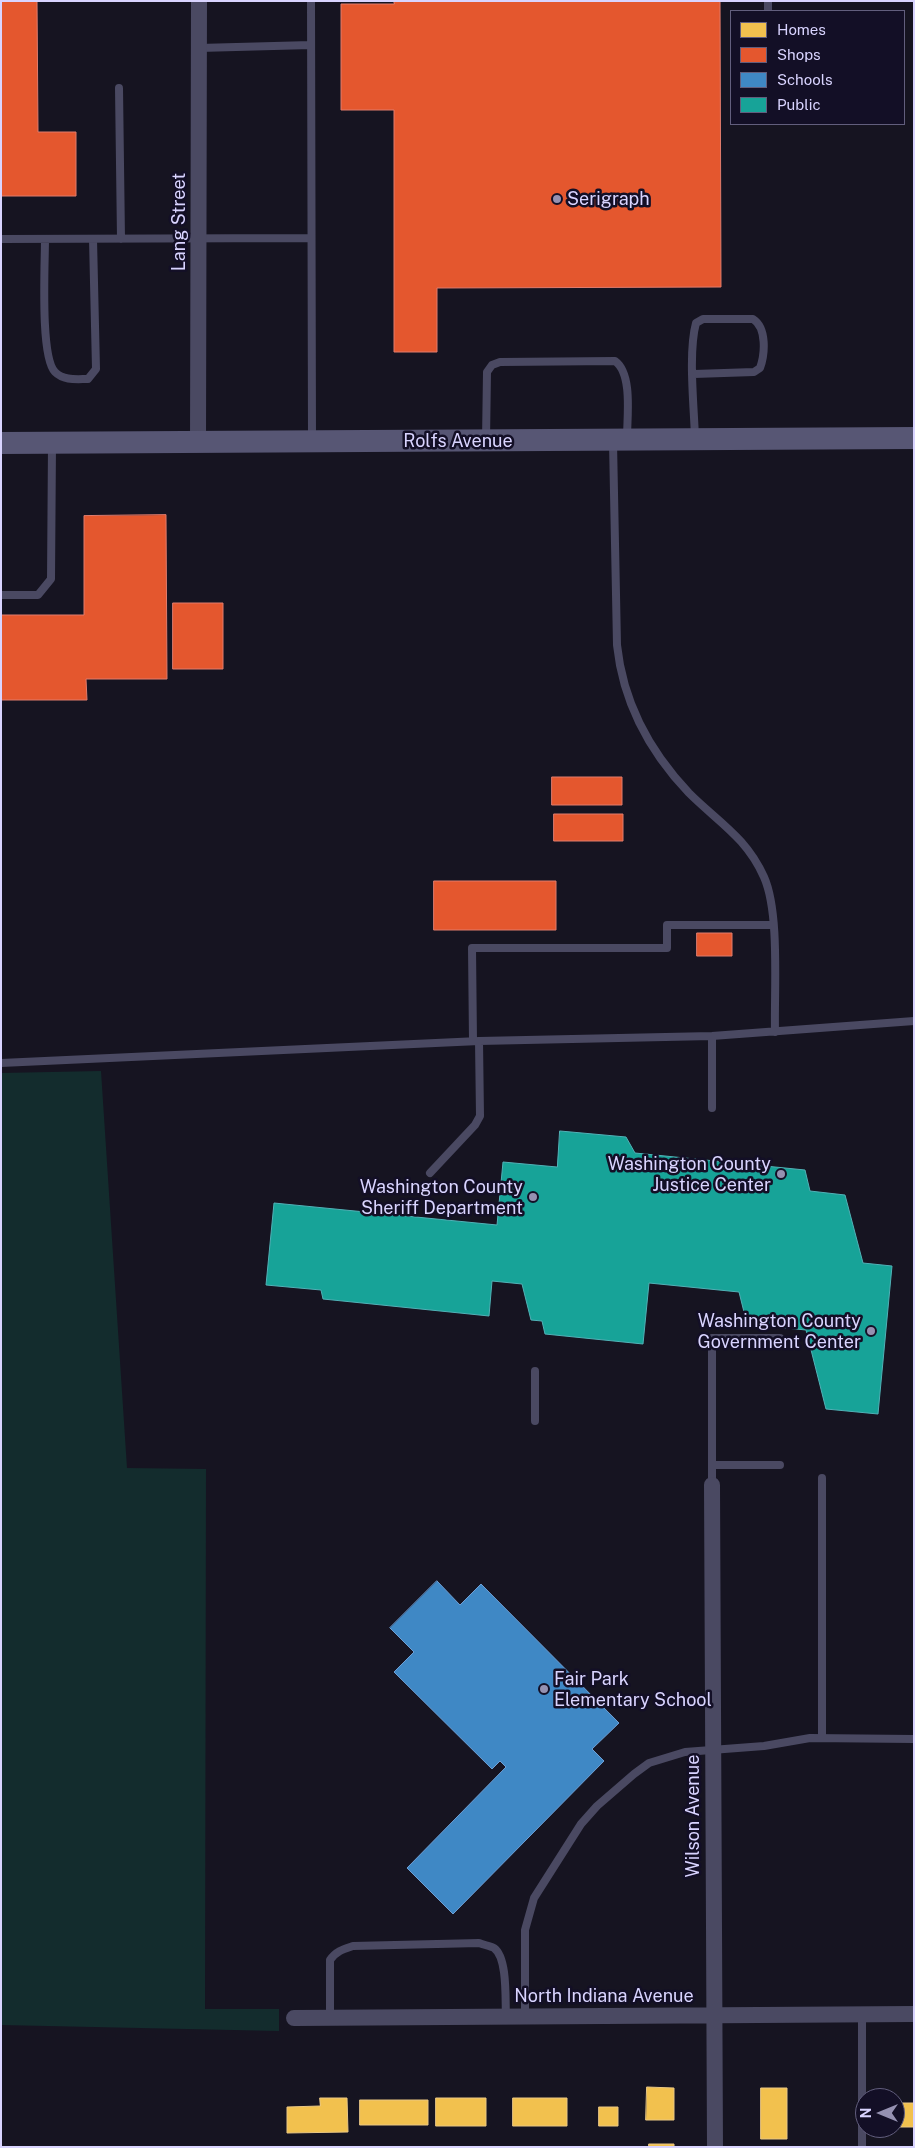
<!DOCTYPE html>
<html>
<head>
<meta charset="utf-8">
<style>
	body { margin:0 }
	#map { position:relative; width:915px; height:2148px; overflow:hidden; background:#161421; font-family:"Public Sans",sans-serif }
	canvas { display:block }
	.frame { position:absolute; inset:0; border:2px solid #d9d4ff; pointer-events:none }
	.legend { position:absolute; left:730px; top:10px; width:175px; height:115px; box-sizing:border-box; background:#130f26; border:1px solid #625e7d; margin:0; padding:6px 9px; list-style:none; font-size:15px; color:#d9d4ff }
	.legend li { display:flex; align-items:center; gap:10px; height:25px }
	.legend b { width:25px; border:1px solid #625e7d }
	.north { position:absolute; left:855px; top:2088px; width:50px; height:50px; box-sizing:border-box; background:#130f26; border:1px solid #625e7d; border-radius:50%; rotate:270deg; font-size:14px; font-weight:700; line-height:20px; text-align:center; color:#d9d4ff }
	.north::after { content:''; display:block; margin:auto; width:18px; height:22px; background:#9591b1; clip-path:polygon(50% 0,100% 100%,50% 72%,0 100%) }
</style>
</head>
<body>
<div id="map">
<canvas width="915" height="2148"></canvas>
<div class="frame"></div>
<ul class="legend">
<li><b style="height:14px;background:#f2c14e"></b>Homes</li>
<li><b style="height:14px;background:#e4572e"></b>Shops</li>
<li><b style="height:14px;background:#3f88c5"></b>Schools</li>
<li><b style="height:14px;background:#17a398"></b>Public</li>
</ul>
<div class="north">N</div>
</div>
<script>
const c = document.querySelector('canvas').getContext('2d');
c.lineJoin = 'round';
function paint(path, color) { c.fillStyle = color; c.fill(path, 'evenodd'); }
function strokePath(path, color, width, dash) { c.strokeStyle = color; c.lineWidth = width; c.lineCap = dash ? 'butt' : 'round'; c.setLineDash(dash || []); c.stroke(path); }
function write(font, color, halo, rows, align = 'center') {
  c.font = font + ' "Public Sans",sans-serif'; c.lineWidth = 5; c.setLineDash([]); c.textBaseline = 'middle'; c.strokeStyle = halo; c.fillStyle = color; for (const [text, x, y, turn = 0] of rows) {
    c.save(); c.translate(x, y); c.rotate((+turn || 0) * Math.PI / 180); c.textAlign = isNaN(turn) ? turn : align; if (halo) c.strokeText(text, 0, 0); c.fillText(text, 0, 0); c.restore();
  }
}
const green = new Path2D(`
	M101 1071 127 1468 206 1469 205 2009H279V2031L1 2025V1073Z`);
const homes = new Path2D(`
	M647 2087 674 2088V2120H646Z
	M761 2088H787V2139H761Z
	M320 2098H347L348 2132 287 2133V2107L320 2106Z
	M436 2098H486V2126H436Z
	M513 2098H567V2126H513Z
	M360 2100H428V2125H360Z
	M897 2103H914V2127H897Z
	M599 2107H618V2126H599Z
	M649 2144H674V2147H649Z`);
const shops = new Path2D(`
	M1 1H37L38 132H76V196H1Z
	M394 1H720L721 287 437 288V352H394V110H341V4H394Z
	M166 515 167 679H86L87 700H1V615H84V516Z
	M173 603H223V669H173Z
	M552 777H622V805H552Z
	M554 814H623V841H554Z
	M434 881H556V930H434Z
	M697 933H732V956H697Z`);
const schools = new Path2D(`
	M437 1581 460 1605 481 1584 619 1723 592 1749 604 1761 453 1914 407 1868 506 1767 500 1761 492 1769 394 1672 414 1652 390 1628Z`);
const public = new Path2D(`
	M560 1131 626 1137 635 1153 805 1170 810 1191 845 1195 863 1263 892 1266 878 1414 826 1409 806 1330 747 1324 739 1292 649 1283 643 1344 545 1334 542 1321 531 1320 522 1284 492 1281 489 1316 323 1299 321 1290 266 1285 274 1203 497 1225 503 1162 557 1167Z`);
const lane = new Path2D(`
	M311 1 312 440
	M768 1V11
	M199 48 311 45
	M119 88 121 239
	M1 239 311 238
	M45 239C45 264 40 357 55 372 64 381 77 379 88 379L96 369 93 239
	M694 374 754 372 760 368C765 354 767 328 753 319H703L696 323C688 352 694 406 695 438
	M486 440 487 372 492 365 500 362 615 361C633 374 627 417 627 438
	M613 442 617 645C623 702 650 752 689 793 718 822 746 837 764 877 780 913 774 990 775 1032
	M1 595H38L51 579 52 445
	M473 1041 472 948H667V925H773
	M1 1063 479 1041 712 1036 914 1021
	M712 1108V1036
	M430 1173 475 1125 480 1116 479 1041
	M535 1371V1421
	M712 1465H780
	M712 1485V1338H780
	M822 1738V1478
	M525 2017V1930L534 1898 581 1824 597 1806 634 1774 649 1763 685 1752 764 1746 810 1738 914 1739
	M330 2018V1960C336 1951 344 1949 353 1946L479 1943C484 1945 490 1946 494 1948 508 1958 505 2001 506 2017
	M862 2147V2014`);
const street = new Path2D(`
	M198 443 199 1
	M712 1485 715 2147
	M294 2018 914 2014`);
const secondary = new Path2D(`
	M1 443 914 438`);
const markers = [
	[557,199,5,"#9591b1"],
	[781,1174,5,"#9591b1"],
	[533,1197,5,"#9591b1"],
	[871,1331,5,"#9591b1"],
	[544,1689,5,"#9591b1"]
];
const poiNames = [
	["Serigraph",567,199,"left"],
	["Washington County",771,1164],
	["Justice Center",771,1185],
	["Washington County",523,1187],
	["Sheriff Department",523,1208],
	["Washington County",861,1321],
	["Government Center",861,1342],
	["Fair Park",554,1679,"left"],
	["Elementary School",554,1700,"left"]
];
const streetNames = [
	["Lang Street",179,222,-90],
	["Rolfs Avenue",458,441],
	["Wilson Avenue",693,1816,-90],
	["North Indiana Avenue",604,1996]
];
paint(green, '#132c2d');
paint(homes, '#f2c14e');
strokePath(homes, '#eac783', 1);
paint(shops, '#e4572e');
strokePath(shops, '#e17c6d', 1);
paint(schools, '#3f88c5');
strokePath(schools, '#6d9fd6', 1);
paint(public, '#17a398');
strokePath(public, '#51b2b7', 1);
strokePath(lane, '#4a4962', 8);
strokePath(street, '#4a4962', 16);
strokePath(secondary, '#575674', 22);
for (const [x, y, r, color] of markers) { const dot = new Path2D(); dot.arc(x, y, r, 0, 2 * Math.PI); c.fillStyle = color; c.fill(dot); strokePath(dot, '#130f26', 2); }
write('18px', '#d9d4ff', '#130f26', poiNames, 'right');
write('18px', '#d9d4ff', '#130f26', streetNames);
</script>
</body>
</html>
